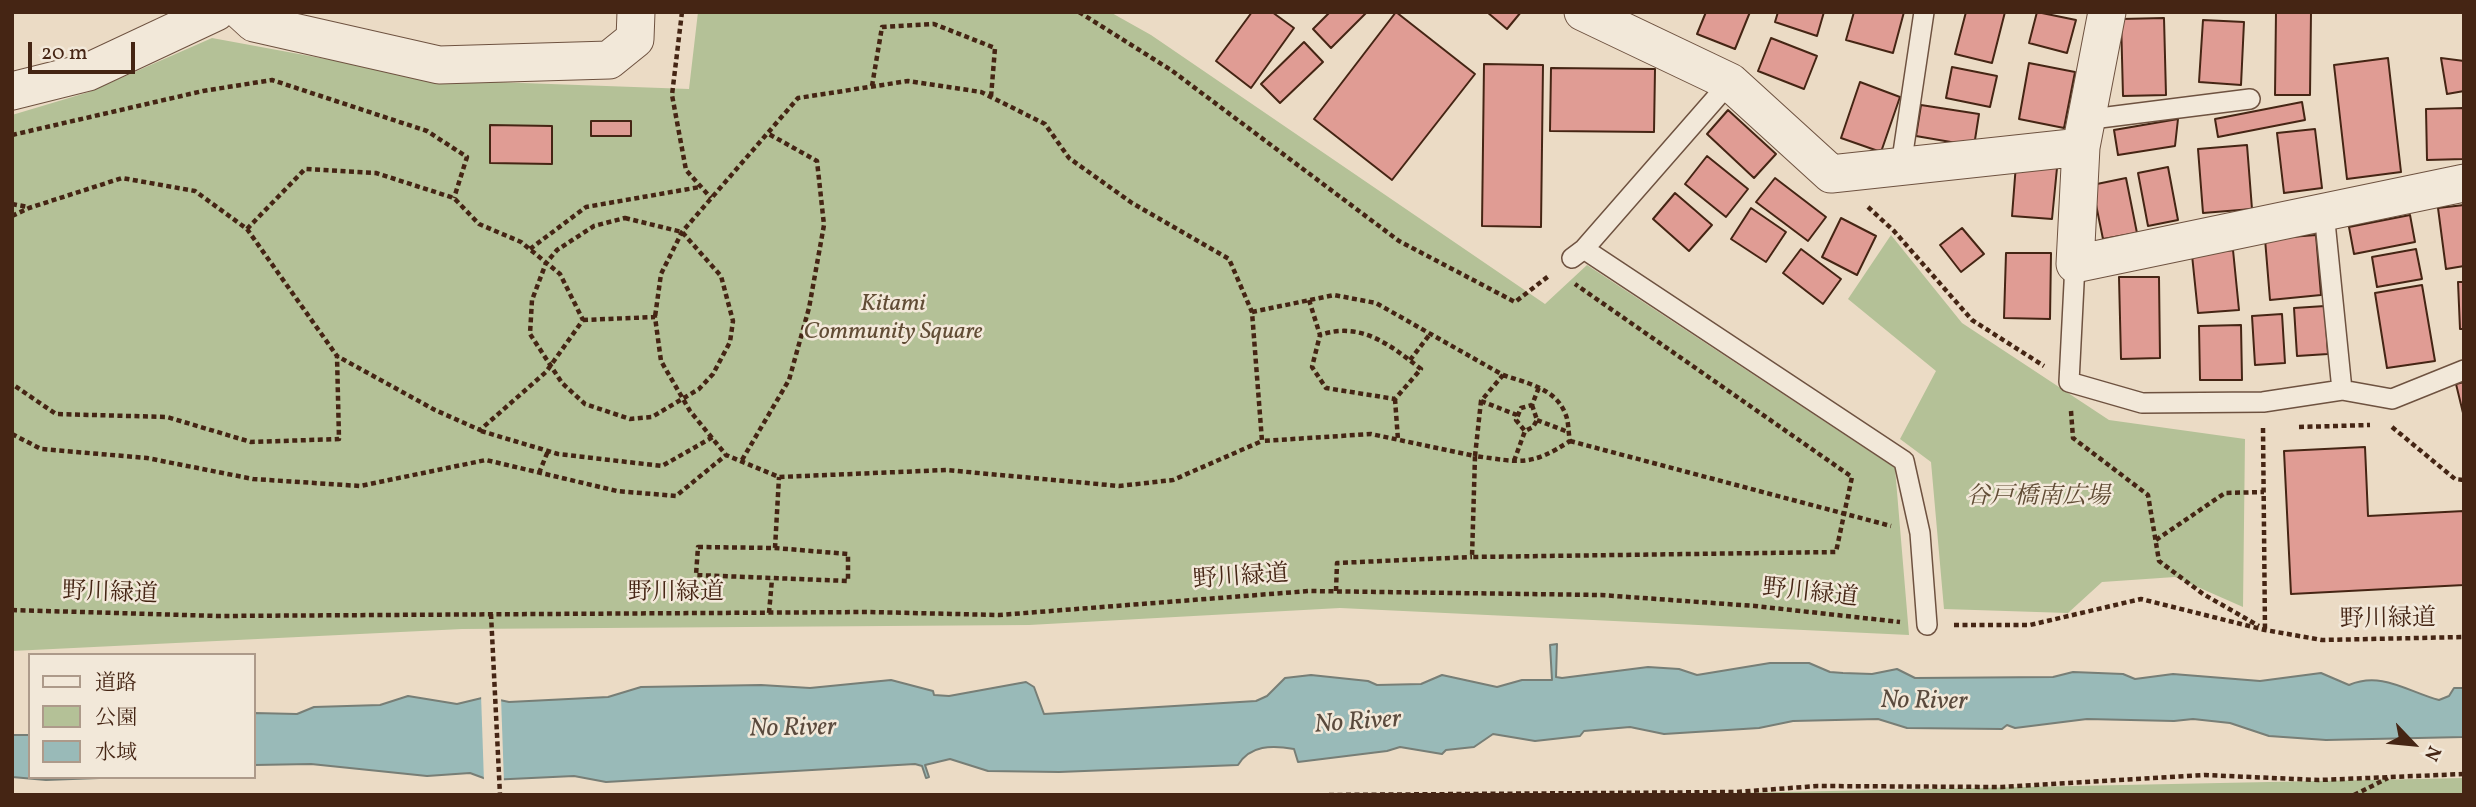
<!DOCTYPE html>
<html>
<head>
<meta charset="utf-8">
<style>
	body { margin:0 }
	#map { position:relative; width:2476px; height:807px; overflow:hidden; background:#ebdbc5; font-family:Vollkorn,"Noto Serif JP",serif }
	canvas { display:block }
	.frame { position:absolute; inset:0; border:14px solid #452514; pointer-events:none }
	.legend { position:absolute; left:28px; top:653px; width:228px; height:126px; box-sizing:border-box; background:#f2e8d9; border:2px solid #ad9a8a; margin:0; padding:9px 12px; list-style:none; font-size:21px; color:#452514 }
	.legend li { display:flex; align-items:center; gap:14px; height:35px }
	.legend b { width:35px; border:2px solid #ad9a8a }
	.north { position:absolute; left:2378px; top:709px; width:70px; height:70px; -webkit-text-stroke:5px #f2e8d9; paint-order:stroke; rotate:116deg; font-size:19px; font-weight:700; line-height:28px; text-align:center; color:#452514 }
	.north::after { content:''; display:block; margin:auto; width:24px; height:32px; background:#452514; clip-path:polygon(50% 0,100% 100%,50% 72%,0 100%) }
	.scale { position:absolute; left:28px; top:42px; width:107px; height:32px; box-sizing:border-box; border:4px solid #452514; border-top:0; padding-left:9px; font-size:21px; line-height:24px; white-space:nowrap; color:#452514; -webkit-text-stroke:5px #f2e8d9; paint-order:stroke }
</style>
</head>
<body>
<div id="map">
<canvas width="2476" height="807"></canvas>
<div class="frame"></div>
<ul class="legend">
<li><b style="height:9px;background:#f2e8d9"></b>道路</li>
<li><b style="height:19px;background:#b4c197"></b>公園</li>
<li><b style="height:19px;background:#99bab8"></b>水域</li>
</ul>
<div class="north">N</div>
<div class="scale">20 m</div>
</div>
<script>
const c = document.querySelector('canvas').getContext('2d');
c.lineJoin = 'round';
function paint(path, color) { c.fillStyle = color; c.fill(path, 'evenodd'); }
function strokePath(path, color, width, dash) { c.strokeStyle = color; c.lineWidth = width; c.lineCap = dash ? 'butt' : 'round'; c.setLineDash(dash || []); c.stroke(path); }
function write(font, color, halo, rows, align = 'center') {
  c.font = font + ' Vollkorn,"Noto Serif JP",serif'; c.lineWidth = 5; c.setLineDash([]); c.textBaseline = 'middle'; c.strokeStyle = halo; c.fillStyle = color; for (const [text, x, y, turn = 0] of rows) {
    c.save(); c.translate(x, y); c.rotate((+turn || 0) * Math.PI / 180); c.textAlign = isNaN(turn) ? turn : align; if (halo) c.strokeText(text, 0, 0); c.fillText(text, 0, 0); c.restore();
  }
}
const green = new Path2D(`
	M698 12H1110L1151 35 1545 304 1587 265 1895 468 1909 635 1340 608 1029 625 462 629 12 651V115L89 92 212 38 440 80 689 89Z
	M1891 235 1962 323 2109 420 2245 439 2243 607 2175 577 2102 582 2068 613 1944 609 1931 462 1900 439 1936 371 1848 299Z
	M2464 778V795H1636Z`);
const water = new Path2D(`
	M1557 644 1556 677 1562 678 1648 667 1679 669 1697 675 1770 663H1809L1830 672 1843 673 1872 674 1897 669 1915 678 2053 677 2073 672 2123 674 2135 679 2173 674 2260 681 2321 673 2349 685C2382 671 2408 692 2439 700L2449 696 2454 688H2464V737L2326 740 2269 736 2230 723 2193 719 2174 721 2087 719 2015 728 2007 725 2002 729 1907 728 1878 719 1793 721 1759 728 1664 734 1630 727 1584 731 1580 736 1535 741 1493 734 1474 747 1446 750 1442 754 1400 747 1387 751 1298 762 1294 749C1272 745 1250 745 1238 765L1059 772 988 771 950 759 925 765 929 777 926 778 922 766 915 764 606 782 574 776 489 780 470 773 427 776 311 764 254 765V713L297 714 314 707 380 705 408 696 457 704 486 697 509 702 608 697 641 687 761 685 810 688 891 680 933 691 934 695 949 696 1026 682 1034 687 1044 714 1256 701 1267 696 1285 678 1311 675 1368 681 1377 685 1421 684 1442 675 1497 687 1522 680H1552L1550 645Z
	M12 735H30V777H126L46 780 12 777Z`);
const pier = new Path2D(`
	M486 693 501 697 504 783 484 782 481 694Z`);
const building = new Path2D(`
	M1252 12H1272L1294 28 1251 88 1216 61Z
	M1330 12H1367L1331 48 1313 29Z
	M1396 12 1475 74 1392 180 1314 119Z
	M1487 12H1521L1507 29Z
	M1706 12H1750L1735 49 1697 34Z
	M1778 12H1824L1817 36 1775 22Z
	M1854 12H1904L1893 53 1846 40Z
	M1966 12H2005L1992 63 1955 54Z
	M2037 12 2076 20 2067 53 2029 43Z
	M2276 12H2311L2310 95H2275Z
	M2164 18 2166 95 2123 96 2121 19Z
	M2203 20 2244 22 2241 85 2199 82Z
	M1771 38 1817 56 1804 89 1758 71Z
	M1304 42 1323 62 1280 103 1261 84Z
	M2388 58 2401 172 2347 179 2334 65Z
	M2441 58 2464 61V91L2447 94Z
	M2029 63 2075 72 2064 128 2019 119Z
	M1484 64 1543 65 1541 227 1482 226Z
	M1952 67 1997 76 1990 107 1946 98Z
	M1551 68 1655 69 1654 132 1550 131Z
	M1860 82 1900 97 1881 152 1841 138Z
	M2302 102 2305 120 2218 137 2215 119Z
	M1921 105 1979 114 1974 146 1916 136Z
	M2464 108V159L2427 160 2426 109Z
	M1728 110 1776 154 1754 178 1707 134Z
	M2178 119 2175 146 2118 155 2114 130Z
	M591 121H631V136H591Z
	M490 125 552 126V164L490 163Z
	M2315 129 2322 188 2284 193 2277 133Z
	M2247 145 2252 209 2203 213 2198 149Z
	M1707 156 1748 189 1726 217 1685 184Z
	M2016 164 2057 168 2052 219 2012 216Z
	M2168 167 2178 220 2148 226 2138 173Z
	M1775 178 1826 217 1808 241 1756 202Z
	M2126 178 2137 233 2103 239 2092 185Z
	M1675 193 1712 225 1689 251 1653 219Z
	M2464 205V266L2446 269 2438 208Z
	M1751 208 1786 232 1766 262 1731 239Z
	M2410 215 2415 242 2354 254 2349 227Z
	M1841 218 1876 236 1857 275 1822 257Z
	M1962 228 1984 254 1961 272 1940 245Z
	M2316 235 2321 295 2270 300 2265 239Z
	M1801 249 1841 279 1823 304 1783 273Z
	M2416 249 2422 279 2377 287 2372 257Z
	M2233 250 2239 310 2198 313 2192 255Z
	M2006 253H2051L2050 319 2004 318Z
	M2119 277H2159L2160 358 2121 359Z
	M2458 282H2464V329H2460Z
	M2422 285 2435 361 2387 368 2375 293Z
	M2325 306 2328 354 2297 356 2294 308Z
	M2282 314 2285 363 2255 365 2252 316Z
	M2241 325 2242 380H2200L2199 326Z
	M2464 382V417L2456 384Z
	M2365 447 2368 516 2464 511V585L2291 594 2284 451Z`);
const path = new Path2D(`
	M682 12 672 95 686 170 711 198
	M1079 12 1171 70 1399 241 1515 302 1550 275
	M872 86 882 27 934 24 995 48 991 97
	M12 135 203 91 272 80 427 131 467 157 454 198
	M12 204 28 207
	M1868 207 1894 231 1972 320 2044 366
	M12 216 29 208 122 178 195 191 247 229 337 356 339 439 251 442 167 417 56 414 12 384
	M625 218 682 232 721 276 733 321 730 342 713 374 699 389 652 417 630 419 585 404 562 383 530 334 532 300 546 263 557 250 594 226Z
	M247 229 305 169 376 173 454 198 479 224 521 242 560 274 583 320 546 372 480 430 435 410 337 356
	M530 249 586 207 700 187
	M1309 300 1320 335 1312 367 1326 388 1395 399 1421 369C1390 345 1361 321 1320 335
	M1252 312 1334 295 1376 303 1503 375 1481 401 1475 456 1371 434 1262 441
	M583 320 655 317 661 361 690 411 726 455 779 477 946 470 1119 486 1173 480 1262 441 1252 312 1229 259 1132 203 1069 158 1045 124 981 92 908 81 798 98 682 232 661 274 655 317
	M1410 360 1430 334
	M1503 375C1526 383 1555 388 1565 413 1569 421 1568 432 1570 441 1530 467 1520 462 1475 456L1472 557 1836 552 1852 477 1575 284
	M1395 399 1398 440
	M1481 401 1517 415
	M1532 405 1537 420 1533 427 1525 431 1516 420 1521 408 1532 405 1539 387
	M2071 411 2073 438 2148 495 2159 561 2203 594 2259 626
	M1537 420 1568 432
	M2299 427 2370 425
	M2392 427 2455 479 2464 480
	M2263 428 2265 630
	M481 431 558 454 662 466 713 437
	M12 434 41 449 147 458 253 479 360 486 486 460 617 491 676 496 726 455
	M1570 441 1891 526
	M742 460 789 380 809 308 824 225 817 161 767 133
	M1514 461 1525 431
	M539 473 548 451
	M2156 540 2225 493 2264 492
	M698 547 775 548 848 554V581L696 575Z
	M775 548 779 477
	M1336 591 1337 563 1472 557
	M12 610 219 616 869 612 999 615 1309 591 1601 595 1755 606 1900 622
	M769 613 772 579
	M491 614 500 795
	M1954 625H2030L2141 599 2265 630 2322 640 2464 637
	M1329 795 1736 792 1818 786 2002 787 2205 775 2319 780 2464 774
	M2354 795 2388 778`);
const lane = new Path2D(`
	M2084 120 2250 99
	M1901 166 1924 12
	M2324 212 2342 390
	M1584 249 1904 461 1920 533 1927 625
	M1572 258 1584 249 1730 82
	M2075 264 2069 382 2142 403 2263 402 2342 390 2392 399 2464 370`);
const street = new Path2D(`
	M242 12 254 23 439 65 609 60 635 39 636 12
	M1583 12 1730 82 1831 174 2081 147 2107 12
	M12 91 88 72 216 12
	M2081 147 2075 264 2464 183`);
const parkNames = [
	["Kitami",893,306],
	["Community Square",893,334],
	["谷戸橋南広場",2038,499]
];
const streetNames = [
	["野川緑道",1241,579,-4],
	["野川緑道",110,595,2],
	["野川緑道",676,595],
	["野川緑道",1810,595,6],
	["野川緑道",2388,621,-1]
];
const waterNames = [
	["No River",1924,703,1],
	["No River",1358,724,-4],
	["No River",793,730,-1]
];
paint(green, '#b4c197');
paint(water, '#99bab8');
strokePath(water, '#777e76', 2);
paint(pier, '#ebdbc5');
paint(building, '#e09c94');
strokePath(building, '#452514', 2);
strokePath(lane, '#6e5240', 22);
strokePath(street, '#6e5240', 39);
strokePath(path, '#452514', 4.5, [5, 3.5]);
strokePath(lane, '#f2e8d9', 19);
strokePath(street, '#f2e8d9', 37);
write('italic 24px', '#614c35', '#f2e8d9', parkNames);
write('24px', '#452514', '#f2e8d9', streetNames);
write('italic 26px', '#5a4a3d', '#f2e8d9', waterNames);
</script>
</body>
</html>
